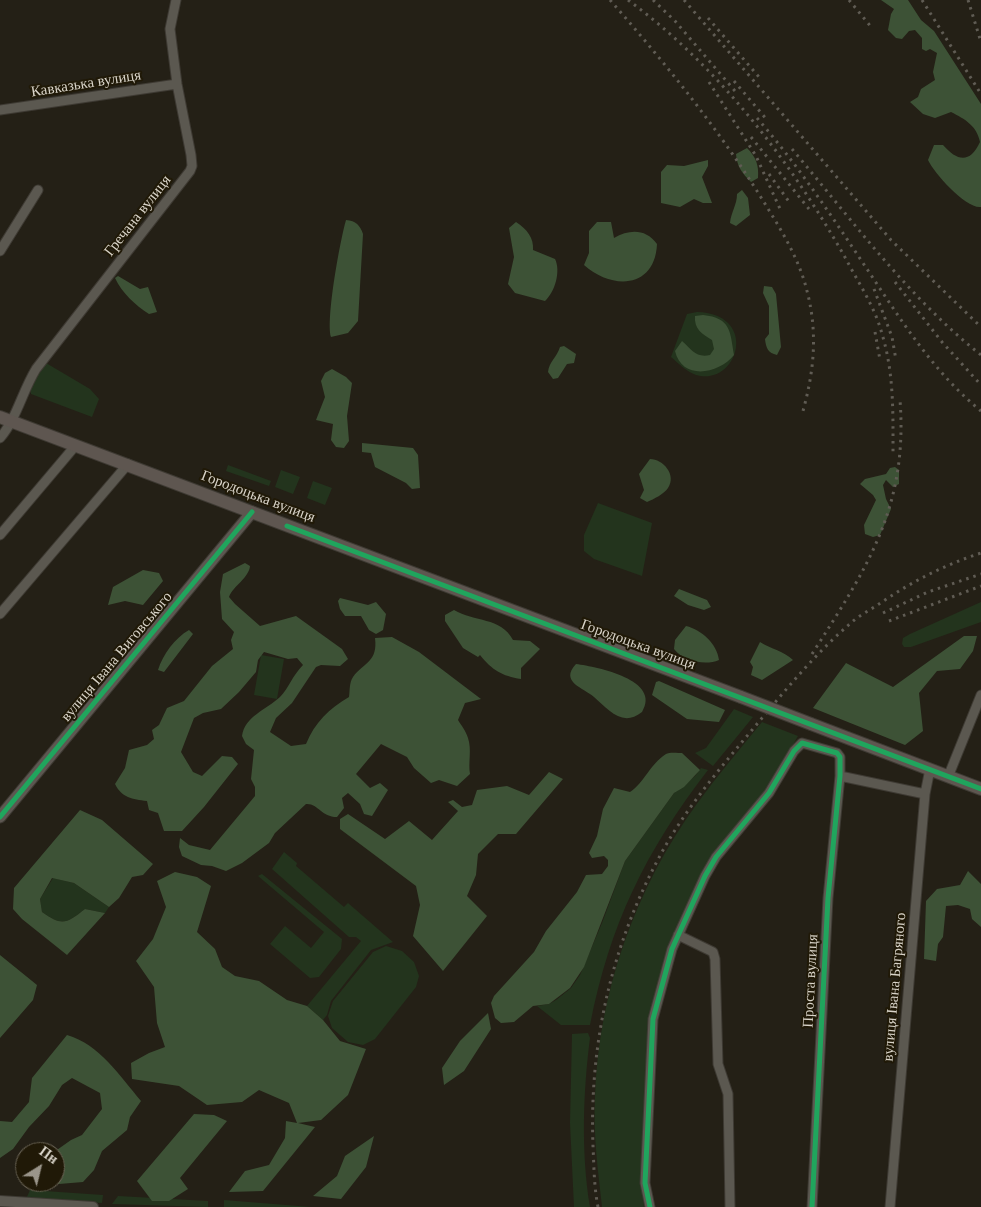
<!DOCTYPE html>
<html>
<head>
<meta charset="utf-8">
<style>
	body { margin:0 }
	#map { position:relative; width:981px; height:1207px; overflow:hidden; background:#242016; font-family:"Times New Roman",serif }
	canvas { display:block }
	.north { position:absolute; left:15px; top:1142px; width:50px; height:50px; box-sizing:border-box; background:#201907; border:1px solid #6a6455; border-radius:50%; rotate:36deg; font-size:14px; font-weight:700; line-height:20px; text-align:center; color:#d9d4c9 }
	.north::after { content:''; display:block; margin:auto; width:18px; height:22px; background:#9a958a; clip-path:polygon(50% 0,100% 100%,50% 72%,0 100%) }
</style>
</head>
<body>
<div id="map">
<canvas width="981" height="1207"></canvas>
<div class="north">Пн</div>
</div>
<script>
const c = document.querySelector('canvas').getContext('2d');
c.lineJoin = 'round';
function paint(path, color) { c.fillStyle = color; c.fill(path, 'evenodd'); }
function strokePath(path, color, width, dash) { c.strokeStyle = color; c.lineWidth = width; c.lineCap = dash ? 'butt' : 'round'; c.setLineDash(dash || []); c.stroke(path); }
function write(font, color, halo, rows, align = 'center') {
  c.font = font + ' "Times New Roman",serif'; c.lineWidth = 4; c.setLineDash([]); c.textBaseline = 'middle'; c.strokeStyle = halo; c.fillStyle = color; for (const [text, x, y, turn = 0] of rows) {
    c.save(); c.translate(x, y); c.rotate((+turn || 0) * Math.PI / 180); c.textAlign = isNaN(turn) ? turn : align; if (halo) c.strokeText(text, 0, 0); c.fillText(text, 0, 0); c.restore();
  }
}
const green = new Path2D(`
	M697 312C760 314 738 387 696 375 687 372 678 363 671 357L687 314Z
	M46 363 90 389 99 399 92 417 31 394 30 387Z
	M228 465 271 481 269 486 226 471Z
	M281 470 300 477 293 494 275 487Z
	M313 481 332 488 325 505 307 498Z
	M598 503 652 523 642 576 594 559 584 551V535Z
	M981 602V622L911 647H904L902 644 903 638 910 634Z
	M261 655 284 659 277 699 254 695Z
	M734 709 753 717 713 766 695 753 706 748Z
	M762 722 798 736 770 784 716 851 650 1013 641 1182 644 1207H602C598 1171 593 1134 595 1098 598 994 635 889 696 805 717 776 740 749 762 722Z
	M701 768 708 770C645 852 610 924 590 1025H561L537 1006 549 1004 556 1000 571 988 580 975 602 923 625 861 674 793 695 776Z
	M284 852 297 863 296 866 344 907 348 903 393 942 371 950 331 1001 327 1015 323 1020 307 1006 361 941 356 937H349L272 869Z
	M262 874 342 939 341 949 319 977 310 978 270 944 285 926 311 948 324 932 258 876Z
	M53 878 74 883 109 907 105 913 85 909C66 924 62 926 42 912L40 899Z
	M386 946 402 951 414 962 419 976 416 987 375 1039 363 1045 348 1042 332 1028 328 1016 333 1001 373 952Z
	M588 1033 590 1038C583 1093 581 1152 590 1207H574L570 1123 572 1034Z
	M30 1190 103 1195 102 1203 26 1199Z
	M118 1196 208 1201V1207L112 1204Z
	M224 1200 311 1207H224Z`);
const forest = new Path2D(`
	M881 0H908L921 20 934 31 981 104V207C966 209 934 173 928 160L934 145H943C957 161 970 164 980 142 977 126 965 119 951 112L935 118 923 114 910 102 918 97 921 89 935 80 933 72 937 53 930 49 926 51 922 49V38L915 30 909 31 902 39 896 38 888 30 891 14 894 9Z
	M747 148C756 157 759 165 758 178L751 182C742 173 737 167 736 154Z
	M708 160V166L702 177 712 203H703L694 199 680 207 661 203V172L667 165 684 166Z
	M742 190 748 198 750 215 736 226 730 223C731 212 737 205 737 194Z
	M346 220C356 221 360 225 363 234L358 321 348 333 331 337C326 318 340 241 346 220Z
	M516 222C527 229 534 238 533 250L555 259C561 271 555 292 545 301L515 293 508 284 514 257 509 228Z
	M597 222H611L614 238C630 229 646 229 657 244 655 289 612 290 584 265L589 253V231Z
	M118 276 140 289 148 287 157 312 149 314C135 305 122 293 115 278Z
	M764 286 772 287 776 294 781 347 777 355C768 353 766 348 765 339L769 334V306L763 293Z
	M703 315C731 318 730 331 734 355 719 374 682 381 675 351L682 341C692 350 696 358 710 355L714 349 712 340C702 334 694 329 695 316Z
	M564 346 576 354 574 363 567 364 558 378 553 379 548 372C549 362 557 357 560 347Z
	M332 369 346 377 352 383 347 416 349 441 344 448 336 447 331 440 333 424 316 420 325 397 321 381 325 373Z
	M362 443 413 448 418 455 420 488 412 489 406 483 375 467 371 453 362 452Z
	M650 459C663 459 677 475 668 488 664 494 654 499 647 502L640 498 644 490 639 474Z
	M895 467 899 470V484L893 487 886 480 883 485 886 499 891 509 880 535 873 537 865 534 864 525 876 500 873 495 860 484 865 479 886 474 890 468Z
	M245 563 250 566C249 578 233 586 229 597L235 604 260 626 296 616 342 649 348 659 340 666 321 665 316 667 292 703 276 718 270 732 291 746 306 744C315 722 329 709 349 697 350 691 349 683 353 677 364 662 378 662 375 638L392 637 419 652 481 699 465 703 458 720C461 725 466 731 468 738 472 750 468 762 470 774L457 786 439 780 431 783 414 768 407 757 381 744 356 774 370 788 380 783 388 790 372 816 364 814 360 804 348 793 342 798 344 808 337 817C321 817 318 803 306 804L275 833 269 843 242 863 226 871 212 866 201 865 182 856 179 847 180 838 189 845 210 850 255 796V787L251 779 254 750 246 744 242 736C245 716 266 710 280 697 289 688 292 676 303 665L297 658 288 659 264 652 258 660 256 672 239 692 221 709 203 713 194 718 181 752 193 772 202 776 222 756 232 757 238 764 204 807 182 831H164L158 813 149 810 147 801C132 799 122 798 115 784L125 768 129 750 147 745 154 739 152 730 159 725 167 708 184 701 212 666 233 649 231 640 234 632 222 619 220 592 223 574Z
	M143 570 159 573 163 581 143 605 125 601 108 605 113 587Z
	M679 589 707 600 711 607 704 610 688 605 674 596Z
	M340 598 368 605 376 602 386 614 383 630 376 634 369 630 361 616H345L340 609 338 601Z
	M454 610C474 622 501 617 513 640L530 641 540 649 521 668V679C502 676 492 670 480 655L478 657 463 648 445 621V615Z
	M686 626C702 630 717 644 719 660 705 666 683 661 674 649L675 640Z
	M189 630 193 634 164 672 158 670C163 654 175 638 189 630Z
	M964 636H977L973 651 960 669 937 671 919 693 923 731 905 745 813 708 846 663 893 687Z
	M760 642C771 649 784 651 793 660L762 680 751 675 753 667 750 662Z
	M576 664C598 667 662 680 642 712 622 728 608 709 594 697 584 688 559 682 576 664Z
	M659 681 725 710 719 722 687 719 652 695 656 682Z
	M682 753 700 770 684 787 674 793 625 861 584 967 570 988 549 1004 533 1006 514 1022 501 1023 495 1018 491 1003 494 996 534 952 546 931 577 892 586 875 602 874 608 866V860L604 856 592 858 589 853 597 836 603 809 614 788 630 792C644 783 650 764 666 754 669 752 678 753 682 753Z
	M549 772 563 779 516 834H498L478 854 476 875 467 896 487 916 443 971 413 936 420 905 416 886 340 829V819L348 814 385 839 409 821 432 840 458 811 448 802 453 800 462 807 472 805 477 790 507 786 529 795Z
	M80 810 102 820 153 864 143 875 132 877 119 898 109 907 74 883 52 878 40 899 42 912C62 926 66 924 85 909L105 913 67 955 22 919 13 909 14 888Z
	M968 871 981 884V927L972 919 970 909 958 905 946 906 943 937 938 944 936 961 924 959 926 901 937 889 960 885Z
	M175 872 197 877 211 886 197 932 215 949 222 967 235 976 259 981 287 1000 307 1006 323 1020 340 1041 366 1049 348 1095 321 1120 298 1123 315 1127 263 1191 229 1192 245 1171 269 1165 285 1138 286 1121 297 1123 289 1103 259 1090 242 1102 207 1105 179 1086 132 1079 131 1063 149 1053 165 1047 157 1023 154 987 136 961 153 939 166 907 157 881Z
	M0 955 37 985 33 1000 0 1038Z
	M488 1013 491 1029 464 1071 444 1085 442 1068 460 1041Z
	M67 1035C99 1044 120 1076 141 1101L130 1117 127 1130 102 1151 94 1170 83 1182 59 1184 53 1182H55L54 1152 71 1140 82 1135 102 1109 100 1093 72 1078 62 1085 49 1106 29 1127 13 1149 0 1158V1121L12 1122 29 1102 32 1078Z
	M194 1114 214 1115 227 1121 180 1178 188 1189 169 1201H152L137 1181Z
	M374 1136 366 1167 341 1199 313 1196 337 1176 345 1156Z`);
const minor = new Path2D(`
	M0 110 177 84
	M0 251 38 190
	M0 438C17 418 22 392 36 369L190 171 192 166 191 155 177 84 170 29 176 0
	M0 535 76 445
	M0 614 128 464
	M840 776 925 794
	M948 777 981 695
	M678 935 713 952 715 959 718 1064 728 1094 730 1207
	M650 1207 645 1183 653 1019 672 949 705 876 716 857 769 793 794 751 802 743 837 753 840 757V776L828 898 812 1207
	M890 1207 925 794 930 769`);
const tertiary = new Path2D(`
	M0 1201 93 1207`);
const secondary = new Path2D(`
	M0 817 252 512`);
const primary = new Path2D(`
	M0 417 741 697
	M811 724 981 789`);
const rail = new Path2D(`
	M610 0C665 63 718 128 762 199 780 228 799 258 807 291 818 333 814 371 803 411
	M628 0C719 67 791 162 846 259 859 284 875 307 882 334 894 373 893 413 893 454
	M653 0 675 21 735 91
	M684 0 891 240 981 327
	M849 0 872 28
	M922 0 981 94
	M968 0 981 42
	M708 18 759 77
	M734 81 768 121
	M709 82 756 156 781 211
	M757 118C797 164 831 215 865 266 899 317 933 372 981 411
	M751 137 809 209
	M792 149C852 220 908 297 981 355
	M769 174 790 203
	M895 282 942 342 981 385
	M874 289 892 337 896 360
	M875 332 880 360
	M883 613 928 592 981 574
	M889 621 981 586
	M812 654C867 568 908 507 900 400
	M598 1207C594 1187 594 1167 593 1146 589 1043 612 943 662 852 688 805 723 765 757 724 787 688 817 652 852 622 860 615 870 610 879 604 911 582 944 565 981 553`);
const primaryBridge = new Path2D(`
	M741 697 811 724`);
const cycleway = new Path2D(`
	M287 526 981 789
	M0 817 252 512
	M650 1207 645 1183 653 1019 672 949 705 876 716 857 769 793 794 751 802 743 837 753 840 757V776L828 898 812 1207`);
const streetNames = [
	["Кавказька вулиця",86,84,-9],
	["Гречана вулиця",138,216,-52],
	["Городоцька вулиця",258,497,21],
	["Городоцька вулиця",638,645,20],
	["вулиця Івана Виговського",117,657,-50],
	["Проста вулиця",811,981,-87],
	["вулиця Івана Багряного",895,987,-85]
];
paint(green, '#23341d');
paint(forest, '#3d5236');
strokePath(minor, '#3e3a33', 11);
strokePath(tertiary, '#3e3a33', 12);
strokePath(secondary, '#3e3a33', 13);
strokePath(primary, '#3e3a33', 14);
strokePath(minor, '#5b5850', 9);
strokePath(tertiary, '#5b5850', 10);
strokePath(secondary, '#5d5751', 11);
strokePath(primary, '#5e5650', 12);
strokePath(rail, '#605c54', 3, [2.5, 5]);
strokePath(primaryBridge, '#3e3a33', 14, []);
strokePath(primaryBridge, '#5e5650', 12);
strokePath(cycleway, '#20a55d', 5);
write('15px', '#d9d4c9', '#201907', streetNames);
</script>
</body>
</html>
